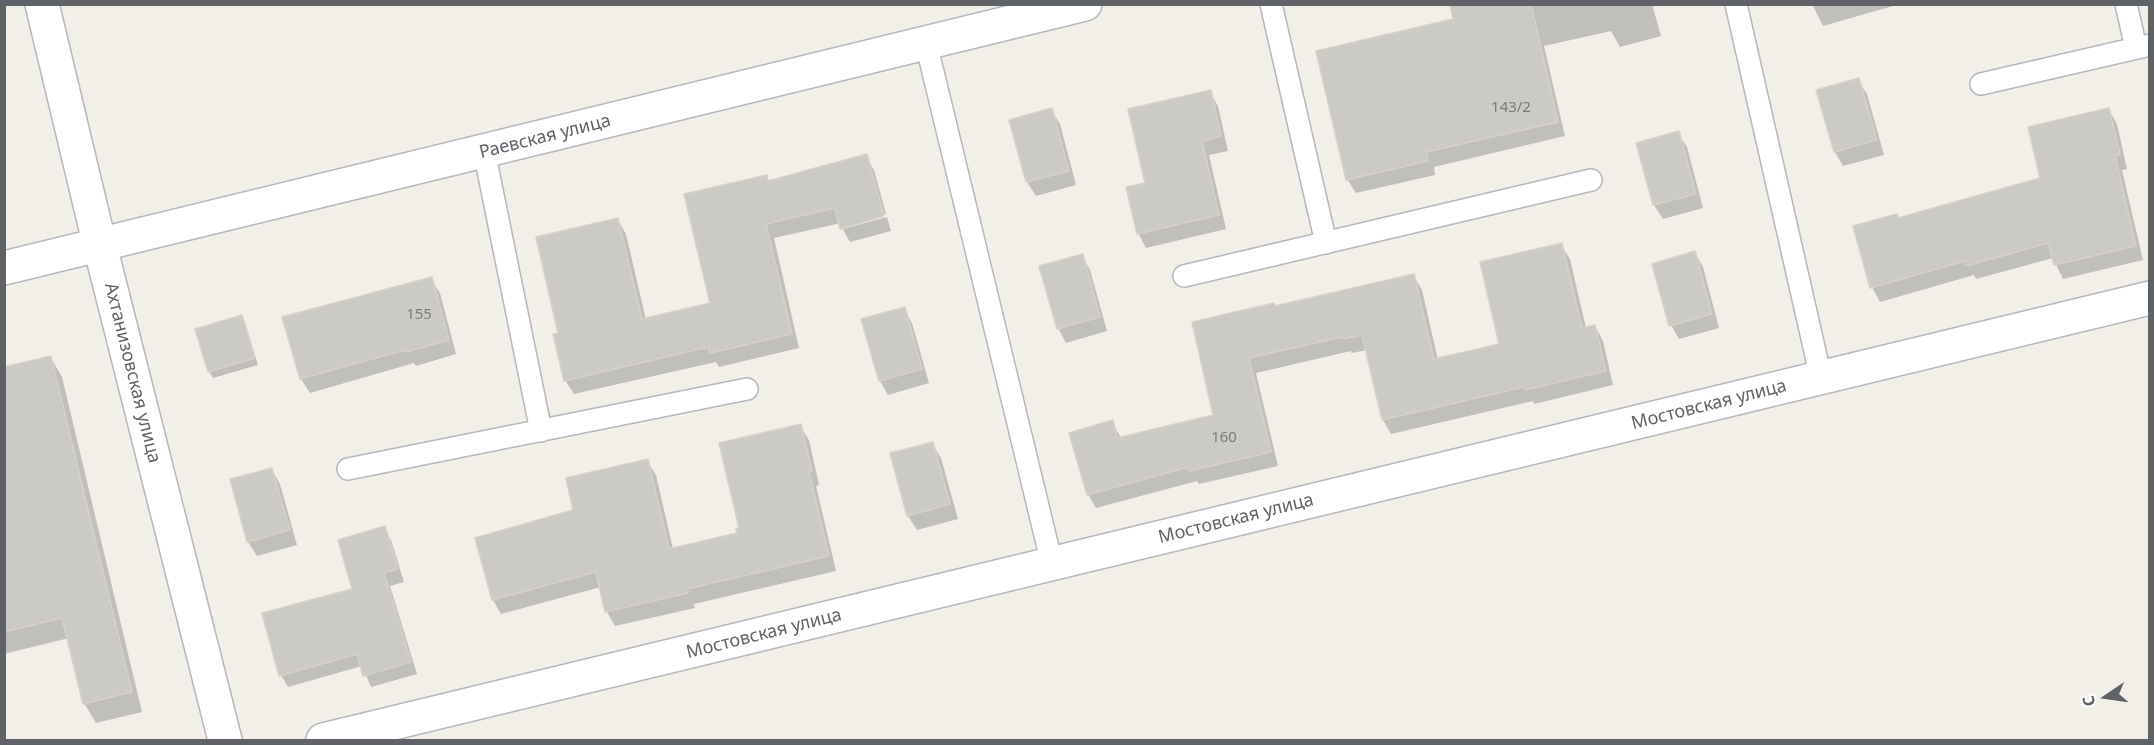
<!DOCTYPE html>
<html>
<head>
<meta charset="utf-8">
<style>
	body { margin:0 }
	#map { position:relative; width:2154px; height:745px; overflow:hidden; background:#f1efe8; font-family:"Noto Sans",sans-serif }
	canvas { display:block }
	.frame { position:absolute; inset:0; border:6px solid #5f6368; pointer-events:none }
	.north { position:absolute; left:2076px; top:667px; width:60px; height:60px; -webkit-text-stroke:4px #fff; paint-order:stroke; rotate:257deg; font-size:16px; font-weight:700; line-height:24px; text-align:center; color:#5f6368 }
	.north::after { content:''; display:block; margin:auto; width:21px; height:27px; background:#5f6368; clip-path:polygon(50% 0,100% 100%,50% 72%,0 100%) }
</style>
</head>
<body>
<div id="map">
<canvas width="2154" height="745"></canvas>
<div class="frame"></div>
<div class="north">С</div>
</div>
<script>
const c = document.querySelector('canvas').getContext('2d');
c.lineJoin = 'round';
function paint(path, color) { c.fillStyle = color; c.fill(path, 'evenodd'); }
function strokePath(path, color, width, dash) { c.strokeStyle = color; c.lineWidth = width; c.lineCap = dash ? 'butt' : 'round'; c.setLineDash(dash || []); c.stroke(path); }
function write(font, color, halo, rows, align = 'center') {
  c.font = font + ' "Noto Sans",sans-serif'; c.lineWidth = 5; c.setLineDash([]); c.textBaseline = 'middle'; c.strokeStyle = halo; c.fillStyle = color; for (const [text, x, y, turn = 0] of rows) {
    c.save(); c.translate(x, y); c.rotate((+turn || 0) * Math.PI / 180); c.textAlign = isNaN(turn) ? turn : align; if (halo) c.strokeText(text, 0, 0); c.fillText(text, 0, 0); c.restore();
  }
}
const shadow = new Path2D(`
	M1452 4H1652L1661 36 1620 47 1611 31 1544 46 1565 136 1434 167 1435 175 1356 193 1347 179 1455 20Z
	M1812 4H1900L1823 26Z
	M1858 80 1867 94 1884 155 1843 166 1835 152Z
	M1210 92 1218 106 1228 151 1209 155 1226 229 1146 248 1138 233 1147 184Z
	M1051 110 1060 124 1076 185 1036 196 1027 182 1010 121Z
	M2109 110 2117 124 2127 169 2122 170 2143 260 2063 279 2053 258 1976 279 1974 275 1880 302 1872 287 1898 219 2041 179Z
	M1678 133 1687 147 1703 208 1663 219 1654 205Z
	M866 156 874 170 886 214 843 226V229L887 217 891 231 850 242 842 228 841 223 774 238 799 348 719 367 716 362 574 394 565 380 560 334 618 220 626 234 646 320 711 305 766 177 769 182Z
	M1561 245 1570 259 1586 328 1595 326 1603 341 1613 385 1534 404 1533 401 1391 434 1383 420 1367 350 1352 353 1351 351 1256 373 1278 466 1199 484 1197 481 1096 508 1088 494 1112 422 1121 438 1215 417 1275 307 1413 275 1422 290 1438 360 1501 345Z
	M1695 253 1703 267 1719 328 1679 339 1671 325Z
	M1082 256 1090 270 1107 331 1066 343 1058 328Z
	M431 279 440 293 456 354 416 366 414 363 310 393 301 379Z
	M904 309 912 323 929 383 888 395 880 381Z
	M241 316 245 323 258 365 213 378 209 371Z
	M51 358 62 377 142 712 96 723 84 703 69 638 4 654V454Z
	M800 426 809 440 819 485 816 486 836 571 694 604 695 608 615 626 607 612 601 587 501 614 493 600 477 539 575 511 647 461 656 475 673 549 739 534Z
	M932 444 941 458 958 519 917 530 908 516 892 454Z
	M272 470 280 484 297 545 257 556 248 542Z
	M384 528 391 540 404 582 390 586 417 674 371 687 362 666 288 687 281 675 354 590Z`);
const building = new Path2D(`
	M1450 4H1531L1558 122 1426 152 1428 161 1346 180 1316 51 1453 19Z
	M1859 78 1877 140 1834 152 1816 90Z
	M1211 90 1221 136 1202 141 1219 215 1137 234 1126 187 1145 183 1128 109Z
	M1052 108 1069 171 1026 182 1009 120Z
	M2109 108 2120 154 2115 156 2136 246 2054 265 2048 243 1966 266 1965 261 1870 288 1853 226 1897 214 1898 218 2040 178 2028 127Z
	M1679 131 1696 194 1653 205 1636 143Z
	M867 154 884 216 840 229 835 208 766 224 792 334 710 353 708 347 564 381 553 334 558 333 536 237 618 218 642 319 710 303 684 194 767 175 768 181Z
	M1562 243 1582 328 1595 325 1606 371 1525 390 1524 387 1382 420 1362 335 1343 339 1342 337 1249 358 1271 452 1189 471 1188 467 1087 495 1069 433 1113 420 1117 438 1213 415 1192 322 1274 303 1275 306 1414 274 1434 359 1499 344 1480 262Z
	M1695 251 1712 314 1669 326 1652 264Z
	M1083 254 1100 317 1057 329 1039 266Z
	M432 277 449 340 406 352 405 350 300 379 282 317Z
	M905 307 922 369 879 381 861 319Z
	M242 315 255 358 208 372 195 329Z
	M51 356 132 692 83 704 62 618 4 632V367Z
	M801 424 812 471 809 472 829 556 687 589 688 593 605 612 596 572 492 600 475 538 573 510 566 478 648 459 669 549 737 533 736 529 739 528 719 443Z
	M933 442 950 504 907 516 890 453Z
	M272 468 290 530 247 542 230 479Z
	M385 526 398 569 384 573 411 662 363 676 357 654 279 676 262 613 352 589 338 540Z`);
const lane = new Path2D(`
	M1271 4 1326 243
	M1736 4 1821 378
	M2126 4 2136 48
	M926 43 1052 564
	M1981 84 2150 45
	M484 151 541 431
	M1184 276 1591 180
	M348 469 747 389`);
const street = new Path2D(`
	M42 4 100 246 225 740
	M4 268 1085 4
	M323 740 2150 298`);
const numberNames = [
	["143/2",1511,108],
	["155",419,315],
	["160",1224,438]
];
const streetNames = [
	["Раевская улица",545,137,-14],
	["Ахтанизовская улица",132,373,76],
	["Мостовская улица",1709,405,-14],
	["Мостовская улица",1236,519,-14],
	["Мостовская улица",764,634,-14]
];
paint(shadow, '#0003');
paint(building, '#cccac5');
strokePath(building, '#d6d1c6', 1.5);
strokePath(lane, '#b5b8bc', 24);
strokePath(street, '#b5b8bc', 36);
strokePath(lane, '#fff', 21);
strokePath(street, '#fff', 33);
write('15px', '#7a7d7f', null, numberNames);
write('18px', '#5f6368', '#fff', streetNames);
</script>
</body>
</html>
